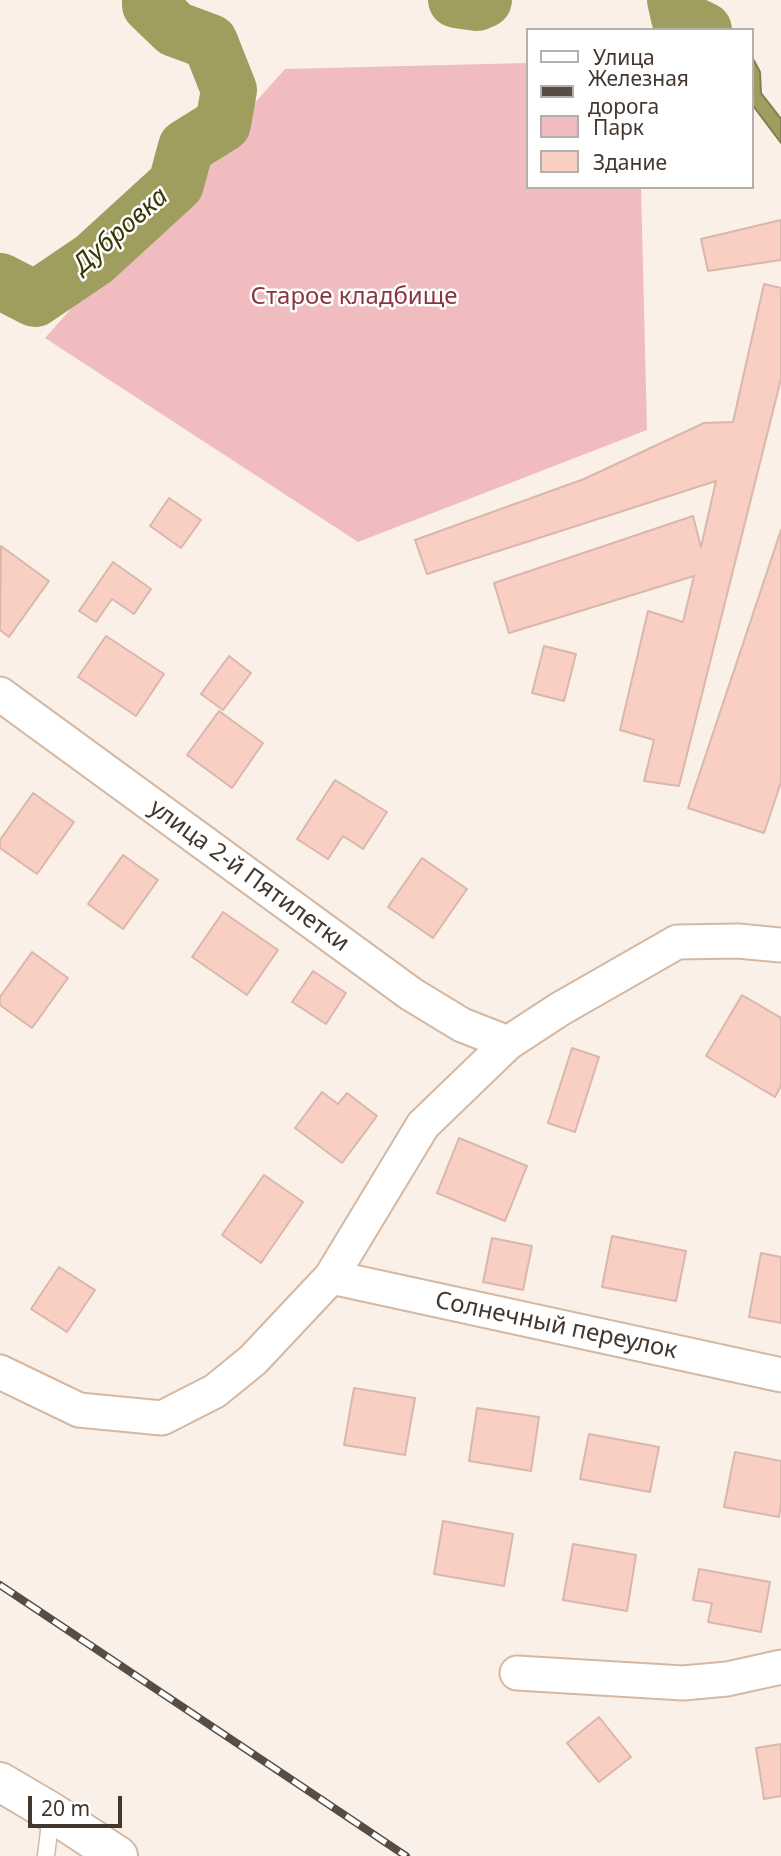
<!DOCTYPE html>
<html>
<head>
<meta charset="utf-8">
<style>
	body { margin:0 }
	#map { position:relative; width:781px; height:1856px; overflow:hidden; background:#fbf0e7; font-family:"Noto Sans",sans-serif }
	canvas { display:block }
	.legend { position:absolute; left:526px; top:28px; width:228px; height:161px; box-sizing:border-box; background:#fff; border:2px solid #b3afab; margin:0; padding:9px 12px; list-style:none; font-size:21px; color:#42372e }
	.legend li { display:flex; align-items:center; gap:14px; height:35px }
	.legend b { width:35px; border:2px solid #b3afab }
	.scale { position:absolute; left:28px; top:1796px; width:94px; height:32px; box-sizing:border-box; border:4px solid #42372e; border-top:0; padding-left:9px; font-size:21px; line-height:24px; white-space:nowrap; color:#42372e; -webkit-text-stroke:5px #fff; paint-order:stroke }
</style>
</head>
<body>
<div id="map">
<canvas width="781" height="1856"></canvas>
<ul class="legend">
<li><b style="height:9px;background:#fff"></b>Улица</li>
<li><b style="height:9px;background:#584d44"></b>Железная дорога</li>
<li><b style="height:19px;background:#f0bcbf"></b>Парк</li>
<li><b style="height:19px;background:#f8cfc2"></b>Здание</li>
</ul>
<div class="scale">20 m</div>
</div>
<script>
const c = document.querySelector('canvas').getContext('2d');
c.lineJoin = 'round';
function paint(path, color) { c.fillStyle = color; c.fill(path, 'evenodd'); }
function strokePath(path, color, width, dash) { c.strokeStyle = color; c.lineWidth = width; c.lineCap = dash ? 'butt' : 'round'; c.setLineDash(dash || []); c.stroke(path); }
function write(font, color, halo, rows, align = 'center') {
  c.font = font + ' "Noto Sans",sans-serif'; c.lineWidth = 5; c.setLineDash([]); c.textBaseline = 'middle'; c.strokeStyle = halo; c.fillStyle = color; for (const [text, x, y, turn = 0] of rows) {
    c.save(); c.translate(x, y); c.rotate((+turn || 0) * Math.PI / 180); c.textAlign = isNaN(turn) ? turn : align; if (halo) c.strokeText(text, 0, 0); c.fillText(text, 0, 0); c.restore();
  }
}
const green = new Path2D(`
	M527 63V187H641L647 430 358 542 45 338 285 69Z`);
const water = new Path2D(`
	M751 55 760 72 761 93 781 119V143L751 103Z`);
const river = new Path2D(`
	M456 0 477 3 484 0
	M675 0 679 18 704 30
	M0 281 35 299 94 259 176 184 186 147 223 124 229 90 210 42 175 29 150 5V0`);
const building = new Path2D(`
	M781 220V260L708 271 701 239Z
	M764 284 781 288V379L679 786 644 781 654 740 620 730 648 611 683 622 694 576 509 633 494 583 693 516 701 547 716 481 427 574 415 540 584 479 704 423 733 422Z
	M169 498 201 520 181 548 150 526Z
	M781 530V782L764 833 688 808Z
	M1 546 49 581 9 637 0 630Z
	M113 562 151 589 134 614 112 599 96 622 79 611Z
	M106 636 164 674 136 716 78 677Z
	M544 646 576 654 564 701 532 693Z
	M229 656 251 673 223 710 201 694Z
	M219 711 263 743 232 788 187 755Z
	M335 780 387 812 363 849 343 836 328 859 297 839Z
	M33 793 74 822 37 874 0 848V840Z
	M123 855 158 880 123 929 88 904Z
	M422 858 467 889 433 938 388 907Z
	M223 912 278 950 247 995 192 957Z
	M32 952 68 978 32 1028 0 1005V997Z
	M313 971 346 993 326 1024 292 1002Z
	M742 995 781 1018V1086L775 1097 706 1056Z
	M572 1048 599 1057 575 1132 548 1123Z
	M322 1092 338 1104 347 1093 377 1116 342 1163 295 1128Z
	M459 1138 527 1166 505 1221 437 1193Z
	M264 1175 303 1202 261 1263 222 1235Z
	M612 1236 686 1251 676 1301 602 1287Z
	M492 1238 532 1246 523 1290 483 1282Z
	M761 1253 781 1257V1323L749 1317Z
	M59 1267 95 1290 67 1332 31 1309Z
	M354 1388 415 1398 405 1455 344 1445Z
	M477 1408 539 1417 531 1471 469 1461Z
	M589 1434 659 1447 650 1492 580 1479Z
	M735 1452 781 1461V1504L779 1517 724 1507Z
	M443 1521 513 1534 504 1586 434 1574Z
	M573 1544 636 1555 627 1611 563 1600Z
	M699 1569 770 1582 761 1632 708 1622 712 1603 693 1600Z
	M599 1717 631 1757 599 1782 567 1743Z
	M781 1744V1796L764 1799 756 1748Z`);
const service = new Path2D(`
	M46 1856 51 1814`);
const minor = new Path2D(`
	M0 694 411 994 462 1025 508 1043
	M331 1277 781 1375
	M0 1372 79 1410 162 1418 215 1391 253 1360 331 1277 423 1125 508 1043 560 1009 677 942 738 941 781 945
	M517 1673 683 1683 727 1679 781 1667`);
const tertiary = new Path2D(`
	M0 1782 51 1812 118 1856`);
const rail = new Path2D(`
	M0 1585 406 1856`);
const parkNames = [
	["Старое кладбище",354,297]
];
const streetNames = [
	["улица 2-й Пятилетки",249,876,36],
	["Солнечный переулок",556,1326,12]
];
const waterNames = [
	["Дубровка",121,231,-41]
];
paint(green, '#f0bcbf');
paint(water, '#9f9e5f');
strokePath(water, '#837f50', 2);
strokePath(river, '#9f9e5f', 56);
paint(building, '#f8cfc2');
strokePath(building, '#dab7ac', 2);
strokePath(service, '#d4b8a2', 19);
strokePath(minor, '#d4b8a2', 37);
strokePath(tertiary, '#d4b8a2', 42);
strokePath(service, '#fff', 16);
strokePath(minor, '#fff', 33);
strokePath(tertiary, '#fff', 38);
strokePath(rail, '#584d44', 8);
strokePath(rail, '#fff', 5, [16]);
write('24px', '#893642', '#fff', parkNames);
write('24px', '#42372e', '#fff', streetNames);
write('italic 26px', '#393703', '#fff', waterNames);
</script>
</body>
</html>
